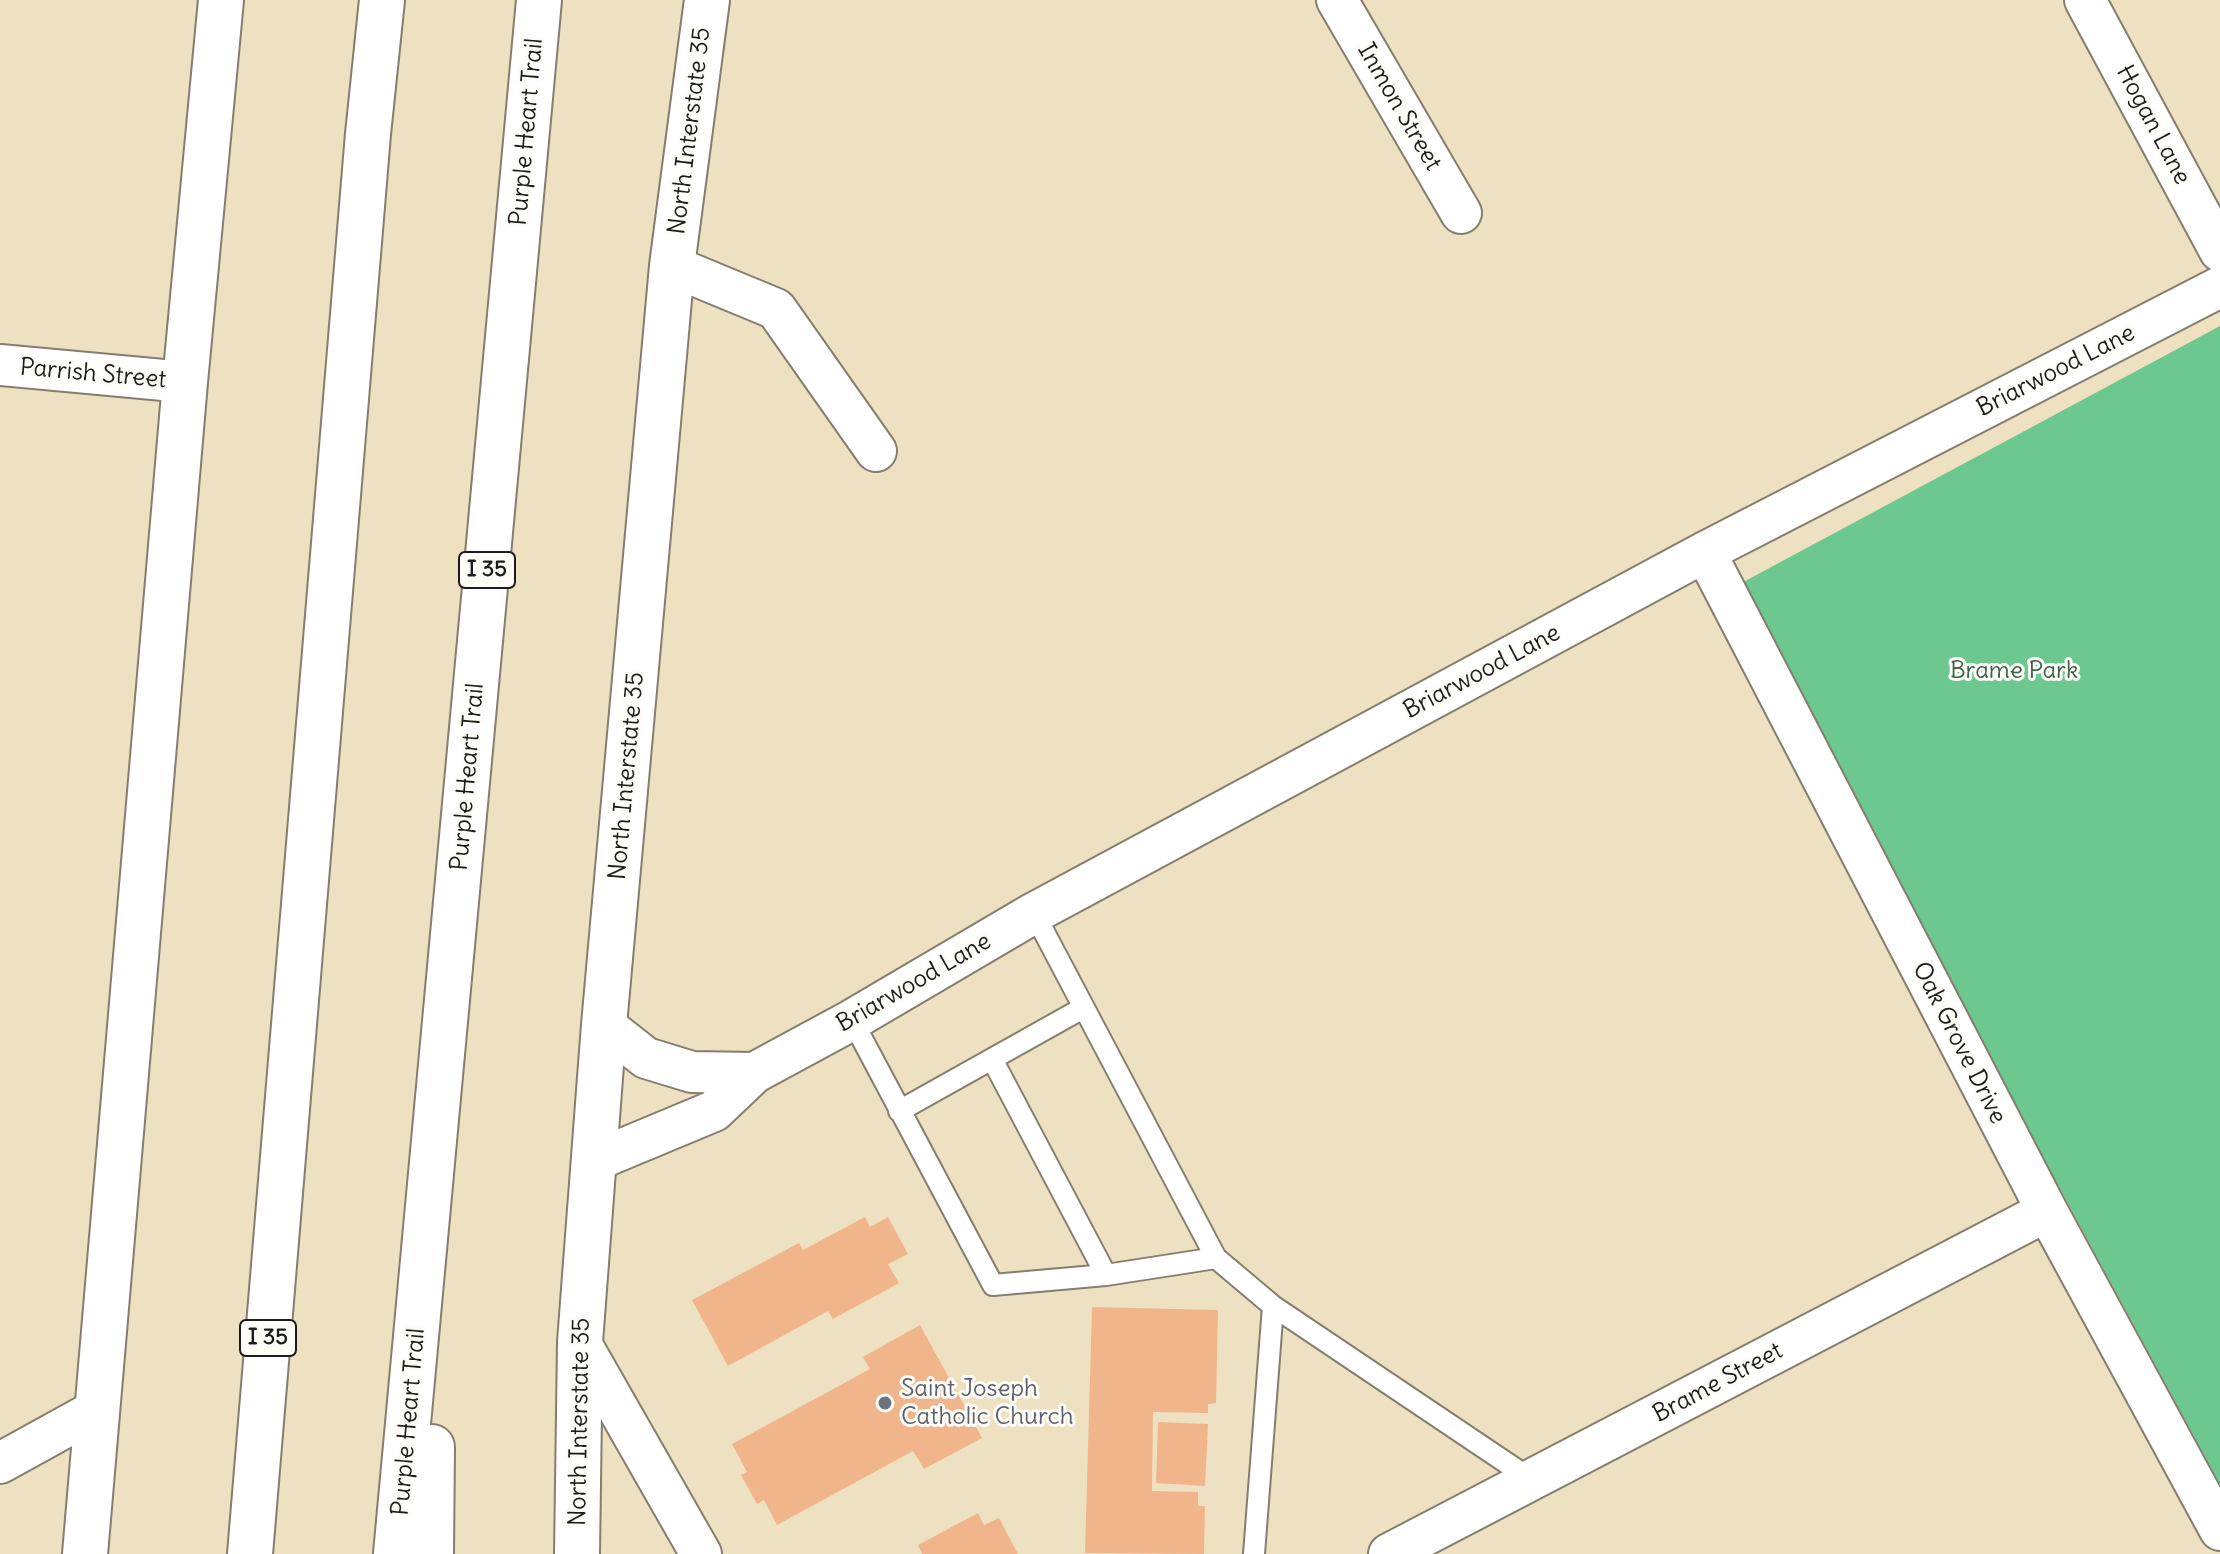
<!DOCTYPE html>
<html>
<head>
<meta charset="utf-8">
<style>
	body { margin:0 }
	canvas { display:block; background:#eee1c1 }
</style>
</head>
<body>
<canvas width="2220" height="1554"></canvas>
<script>
const c = document.querySelector('canvas').getContext('2d');
c.lineJoin = 'round';
function paint(path, color) { c.fillStyle = color; c.fill(path, 'evenodd'); }
function strokePath(path, color, width, dash) { c.strokeStyle = color; c.lineWidth = width; c.lineCap = dash ? 'butt' : 'round'; c.setLineDash(dash || []); c.stroke(path); }
function write(font, color, halo, rows, align = 'center') {
  c.font = font + ' Delius,sans-serif'; c.lineWidth = 6; c.setLineDash([]); c.textBaseline = 'middle'; c.strokeStyle = halo; c.fillStyle = color; for (const [text, x, y, turn = 0] of rows) {
    c.save(); c.translate(x, y); c.rotate((+turn || 0) * Math.PI / 180); c.textAlign = isNaN(turn) ? turn : align; if (halo) c.strokeText(text, 0, 0); c.fillText(text, 0, 0); c.restore();
  }
}
const green = new Path2D(`
	M2220 326V1484L1734 587Z`);
const building = new Path2D(`
	M865 1217 870 1227 888 1217 908 1254 888 1264 899 1283 833 1319 828 1311 728 1366 692 1300 799 1243 803 1250Z
	M1092 1307 1218 1310 1216 1403 1208 1404V1413L1153 1412 1152 1491 1198 1492V1506H1205L1204 1554 1085 1553Z
	M920 1325 982 1438 924 1469 913 1451 777 1525 764 1500 757 1504 741 1475 747 1472 732 1444 870 1369 863 1357Z
	M1158 1422 1208 1424 1205 1486 1156 1483Z
	M978 1513 984 1525 999 1518 1018 1554H922L918 1545Z`);
const service = new Path2D(`
	M1034 913 1216 1258 1273 1306 1532 1480
	M852 1020 993 1285 1106 1275 1216 1258
	M992 1059 1106 1275
	M899 1111 1083 1008
	M1254 1554 1273 1306`);
const minor = new Path2D(`
	M1337 0 1461 213
	M2085 0 2220 251
	M672 266 776 309 876 451
	M0 365 185 382
	M1705 552 2047 1211 2220 1530
	M604 1025 646 1058 692 1072 754 1073
	M594 1161 714 1111 754 1073 852 1020 1034 913 1705 552 2220 287
	M580 1342 701 1554
	M0 1463 98 1409
	M1389 1554 2047 1211`);
const secondary = new Path2D(`
	M85 1554 185 382 221 0
	M577 1554 580 1342 604 1025 672 266 707 0`);
const motorway = new Path2D(`
	M250 1554 368 134 382 0
	M396 1554 539 0
	M431 1554 432 1447`);
const markers = [
	[885,1403,8,"#6b7280"]
];
const shields = [
	[487,570,56],
	[268,1338,56]
];
const shieldNames = [
	["I 35",487,570],
	["I 35",268,1338]
];
const streetNames = [
	["Inmon Street",1399,107,60],
	["Hogan Lane",2153,125,62],
	["North Interstate 35",690,131,-83],
	["Purple Heart Trail",527,132,-85],
	["Briarwood Lane",2056,371,-27],
	["Parrish Street",93,374,5],
	["Briarwood Lane",1482,672,-28],
	["North Interstate 35",627,776,-85],
	["Purple Heart Trail",468,777,-85],
	["Briarwood Lane",914,983,-30],
	["Oak Grove Drive",1959,1043,63],
	["Brame Street",1718,1383,-28],
	["Purple Heart Trail",409,1422,-85],
	["North Interstate 35",580,1422,-89]
];
const parkNames = [
	["Brame Park",2014,671]
];
const worshipNames = [
	["Saint Joseph",901,1389],
	["Catholic Church",901,1417]
];
paint(green, '#6dc890');
paint(building, '#f1b58c');
strokePath(service, '#857e6e', 24);
strokePath(minor, '#857e6e', 44);
strokePath(secondary, '#857e6e', 48);
strokePath(motorway, '#857e6e', 48);
strokePath(service, '#fff', 20);
strokePath(minor, '#fff', 40);
strokePath(secondary, '#fff', 44);
strokePath(motorway, '#fff', 44);
for (const [x, y, r, color] of markers) { const dot = new Path2D(); dot.arc(x, y, r, 0, 2 * Math.PI); c.fillStyle = color; c.fill(dot); strokePath(dot, '#fdfcf7', 3); }
for (const [x, y, w] of shields) { const box = new Path2D(); box.roundRect(x - w / 2, y - 18, w, 36, 6); c.fillStyle = '#fdfcf7'; c.fill(box); strokePath(box, '#1c1c1c', 2); }
write('bold 22px', '#1c1c1c', null, shieldNames);
write('24px', '#1c1c1c', '#fdfcf7', streetNames);
write('24px', '#3c614a', '#fdfcf7', parkNames);
write('24px', '#5b616d', '#fdfcf7', worshipNames, 'left');
</script>
</body>
</html>
